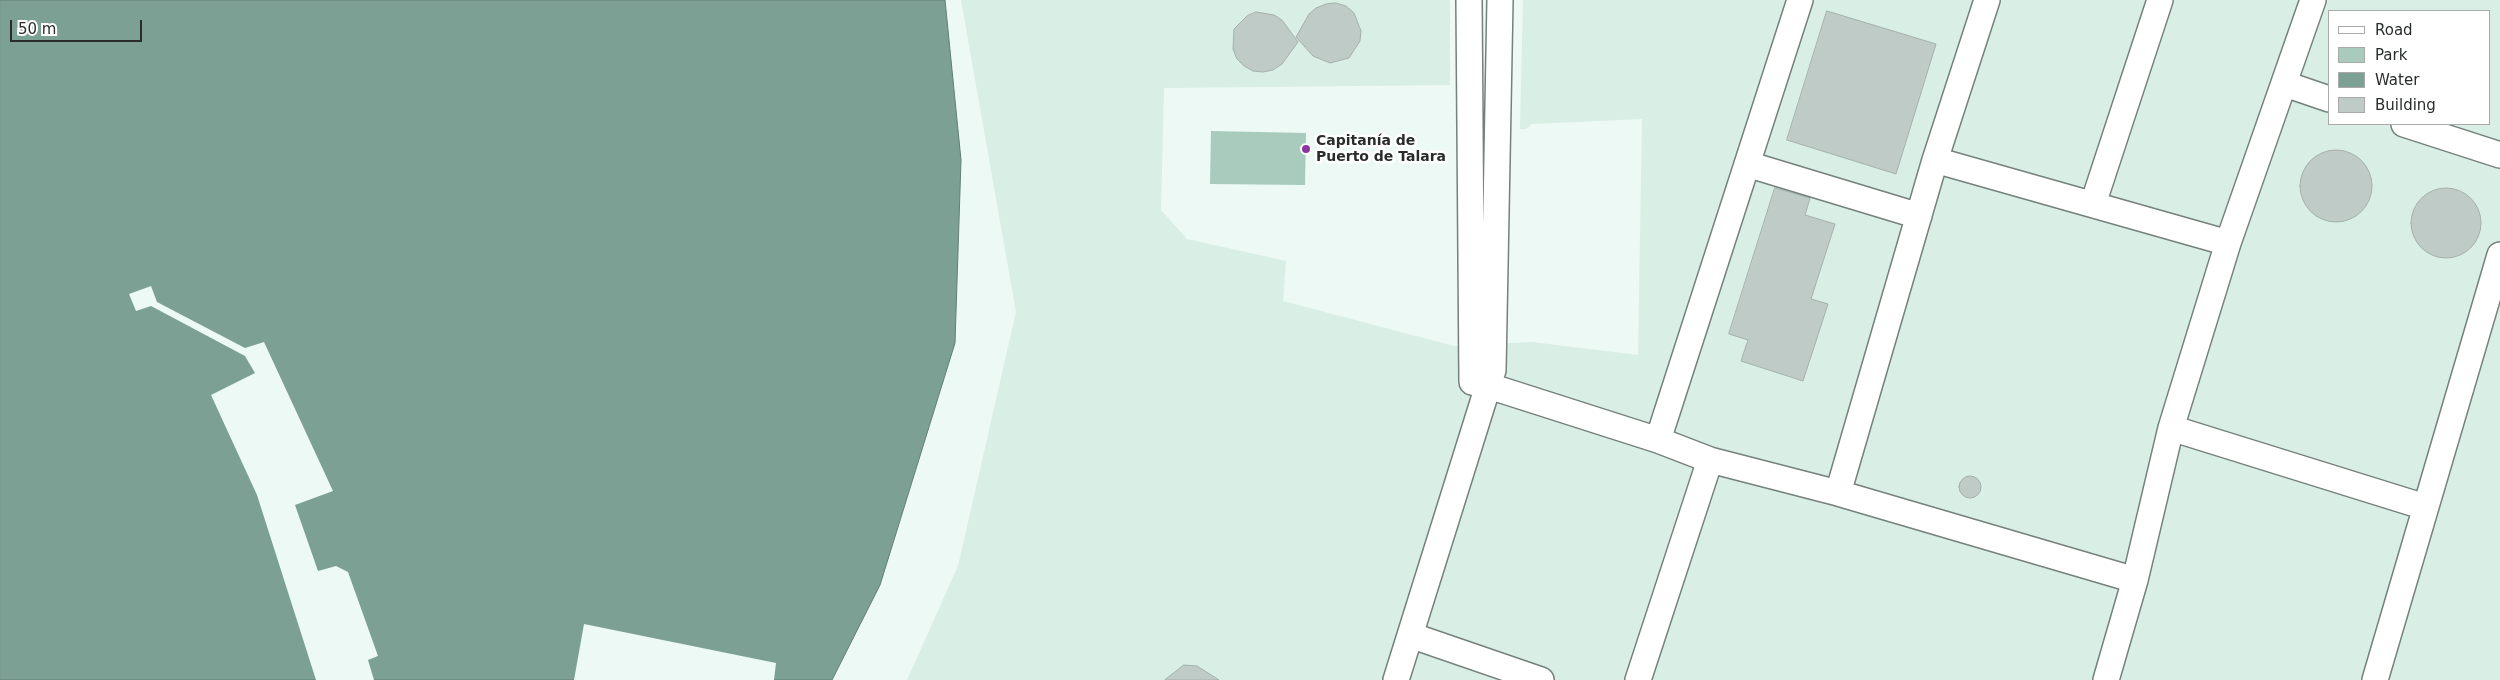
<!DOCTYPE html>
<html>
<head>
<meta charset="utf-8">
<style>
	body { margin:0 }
	#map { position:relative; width:2500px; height:680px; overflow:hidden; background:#ecf9f4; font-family:"DejaVu Sans",sans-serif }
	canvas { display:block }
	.legend { position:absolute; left:2328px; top:10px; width:162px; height:115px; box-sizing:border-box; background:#fff; border:1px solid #a9abaa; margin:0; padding:6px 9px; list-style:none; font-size:15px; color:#282d2b }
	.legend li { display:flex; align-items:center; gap:10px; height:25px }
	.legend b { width:25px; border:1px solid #a9abaa }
	.scale { position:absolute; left:10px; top:20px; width:132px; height:22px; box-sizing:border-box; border:2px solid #282d2b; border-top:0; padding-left:6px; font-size:15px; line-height:18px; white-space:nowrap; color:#282d2b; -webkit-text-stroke:4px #fff; paint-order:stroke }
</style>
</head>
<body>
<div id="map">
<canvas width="2500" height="680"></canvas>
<ul class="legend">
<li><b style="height:6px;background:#fff"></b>Road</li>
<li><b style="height:14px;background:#a8cbbe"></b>Park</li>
<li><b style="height:14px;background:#7ca194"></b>Water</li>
<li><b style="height:14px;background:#bfcbc6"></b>Building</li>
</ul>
<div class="scale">50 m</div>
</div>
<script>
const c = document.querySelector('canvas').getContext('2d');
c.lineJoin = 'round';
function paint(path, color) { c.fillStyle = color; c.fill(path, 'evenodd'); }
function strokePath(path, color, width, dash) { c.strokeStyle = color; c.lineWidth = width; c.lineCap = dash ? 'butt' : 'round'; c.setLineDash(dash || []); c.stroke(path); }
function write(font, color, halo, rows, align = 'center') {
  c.font = font + ' "DejaVu Sans",sans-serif'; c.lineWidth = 5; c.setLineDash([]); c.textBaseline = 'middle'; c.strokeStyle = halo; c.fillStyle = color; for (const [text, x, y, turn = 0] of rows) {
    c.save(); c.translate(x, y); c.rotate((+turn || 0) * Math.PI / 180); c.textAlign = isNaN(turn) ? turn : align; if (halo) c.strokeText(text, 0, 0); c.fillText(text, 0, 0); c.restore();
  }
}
const built = new Path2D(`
	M961 0H1450V85L1164 88 1161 210 1187 239 1286 261 1283 301 1454 346 1532 342 1638 355 1642 119 1532 124 1526 129H1520L1523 0H2500V680H907L958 566 1016 312ZM2329 11H2489V124H2329Z`);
const green = new Path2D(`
	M1211 131 1306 133 1305 185 1210 184Z`);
const water = new Path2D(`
	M0 0H945L961 160 955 343 880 585 832 680H0Z`);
const pier = new Path2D(`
	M151 286 157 302 245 348 264 342 333 491 295 505 318 571 336 566 348 572 378 656 368 660 374 680H316L257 495 211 395 255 373 245 356 151 306 136 311 129 294Z
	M584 624 776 663 774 680H574Z`);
const building = new Path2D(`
	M1336 3 1346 6 1354 13 1361 31 1360 41 1349 58 1330 63 1313 56 1296 37 1309 14 1316 8 1326 4Z
	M1827 11 1936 44 1896 174 1787 140Z
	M1256 12 1274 15 1282 20 1298 42 1282 64 1273 70 1263 72 1253 71 1244 66 1237 59 1233 49 1234 29 1247 16Z
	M2300 186a36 36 0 1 1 72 0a36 36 0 1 1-72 0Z
	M2411 223a35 35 0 1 1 70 0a35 35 0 1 1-70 0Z
	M1775 188 1810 198 1805 215 1835 224 1811 299 1828 304 1803 381 1741 361 1748 340 1729 334Z
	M1959 487a11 11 0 1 1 22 0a11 11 0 1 1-22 0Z
	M1184 665 1197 666 1219 680H1165Z`);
const minor = new Path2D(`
	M1469 0 1472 382 1489 386 1658 440 1710 460 1838 493 2135 580
	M2285 84 2329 99
	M2404 124 2500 155
	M1935 160 2228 243
	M1747 164 1919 216
	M2093 204 2160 0
	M2171 428 2425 507
	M1658 440 1800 0
	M1838 493 1935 160 1987 0
	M1410 635 1541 680
	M1396 680 1493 370 1500 0
	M1638 680 1710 460
	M2106 680 2135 580 2171 428 2228 243 2313 0
	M2375 680 2500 255`);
const markers = [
	[1306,149,5,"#8e35a1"]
];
const poiNames = [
	["Capitanía de",1316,141],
	["Puerto de Talara",1316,157]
];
paint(built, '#d9eee5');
paint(green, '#a8cbbe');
paint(water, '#7ca194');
strokePath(water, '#637e74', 1);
paint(pier, '#ecf9f4');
paint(building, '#bfcbc6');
strokePath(building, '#a5b1ac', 1);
strokePath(minor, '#75817c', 28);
strokePath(minor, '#fff', 25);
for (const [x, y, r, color] of markers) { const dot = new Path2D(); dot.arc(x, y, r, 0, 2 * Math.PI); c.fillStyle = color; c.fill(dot); strokePath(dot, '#fff', 2); }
write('bold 14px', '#282d2b', '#fff', poiNames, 'left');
</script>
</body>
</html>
